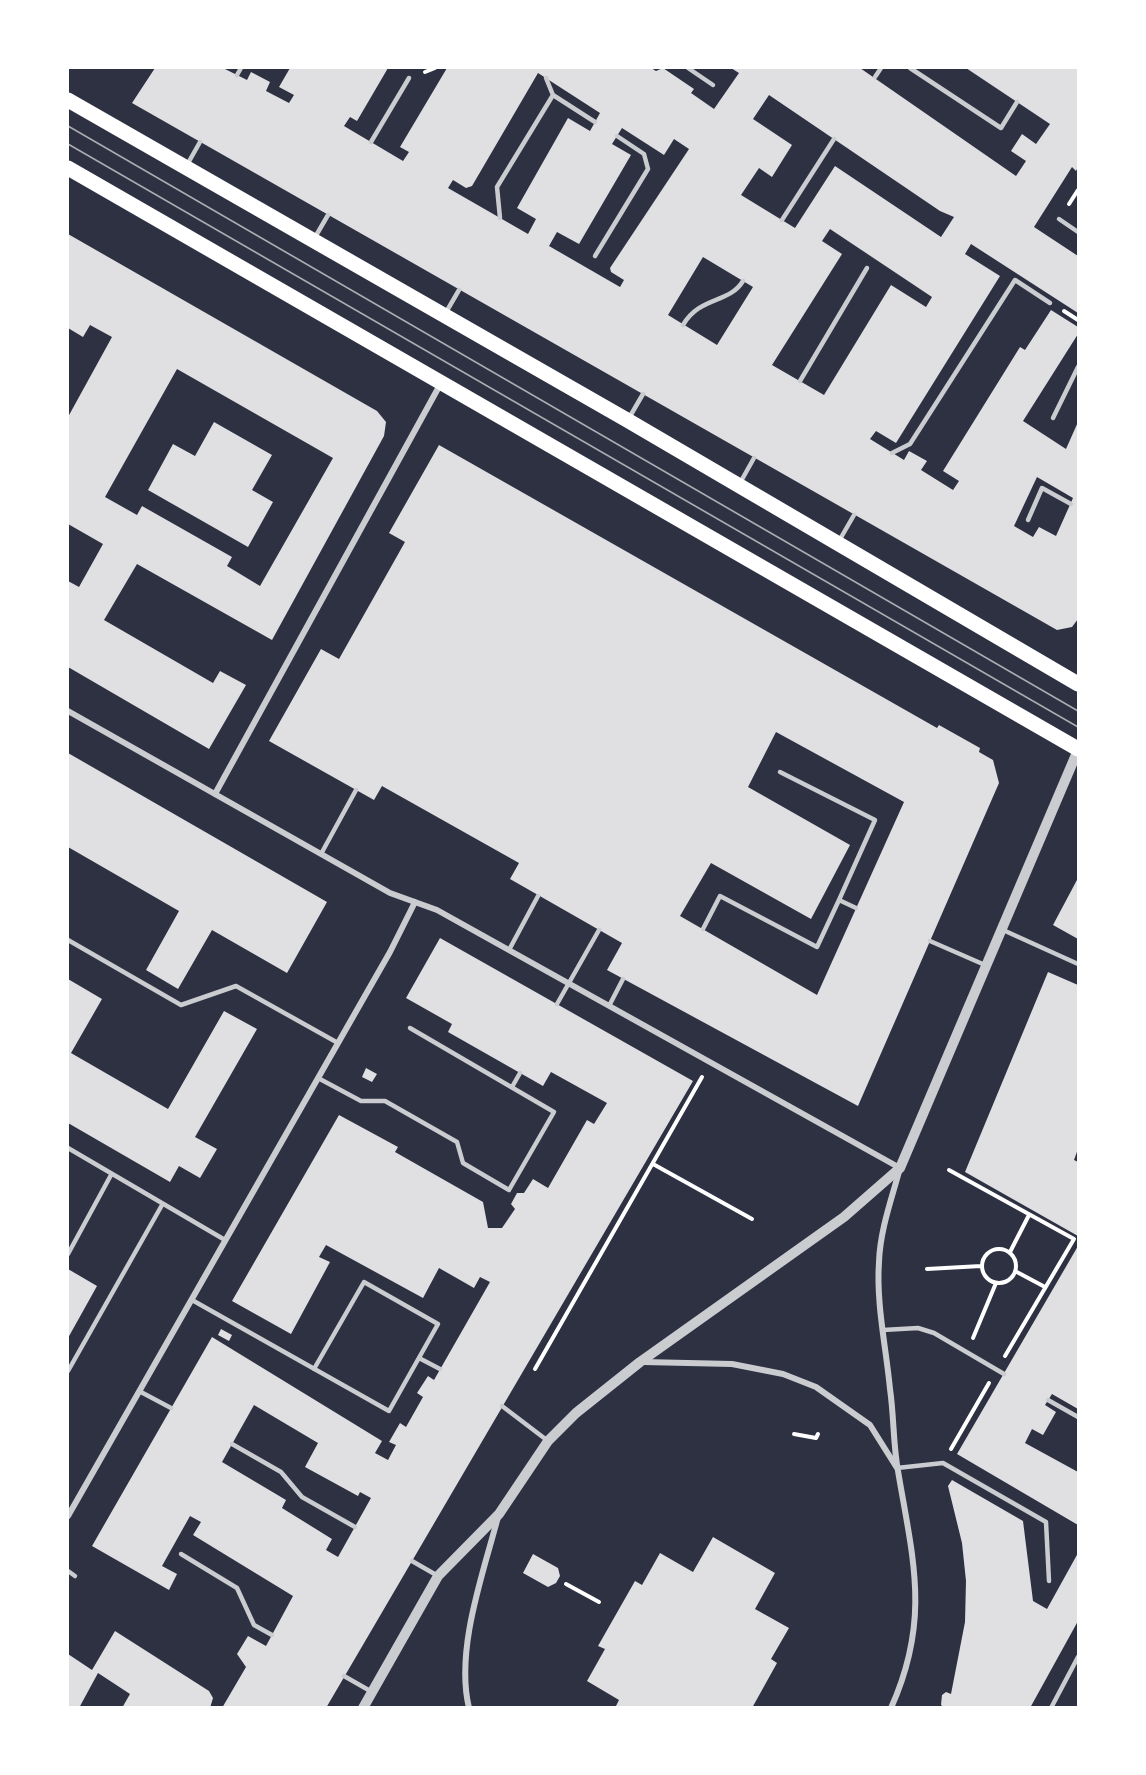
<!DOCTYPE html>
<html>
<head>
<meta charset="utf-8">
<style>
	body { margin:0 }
	#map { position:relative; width:1146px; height:1775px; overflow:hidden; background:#2d3142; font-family:"Exo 2",sans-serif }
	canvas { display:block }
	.frame { position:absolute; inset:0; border:69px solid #fff; pointer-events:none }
</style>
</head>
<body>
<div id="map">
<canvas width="1146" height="1775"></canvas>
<div class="frame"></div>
</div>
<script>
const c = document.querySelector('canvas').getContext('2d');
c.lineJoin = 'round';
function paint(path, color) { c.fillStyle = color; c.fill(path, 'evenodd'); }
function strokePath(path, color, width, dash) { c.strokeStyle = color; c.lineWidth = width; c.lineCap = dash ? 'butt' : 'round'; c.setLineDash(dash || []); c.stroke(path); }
const building = new Path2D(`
	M155 68H223L247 80 251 72 270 82 266 91 289 103 294 95 279 87 290 68H388L357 121 350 117 344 126 403 161 409 152 400 147 447 68H651L656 71 663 68 694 89 691 93 714 109 739 73 731 68H860L1016 176 1026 161 1011 151 1022 134 1036 144 1050 124 966 68H1078V167L1076 171 1072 167 1034 227 1078 256V313L971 244 965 254 1000 276 896 443 876 431 870 439 904 460 909 451 927 461 921 470 953 490 959 481 943 471 1020 347 1025 350 1051 310 1078 327V334L1023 421 1066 449 1078 422V619L1072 627 1057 630 132 103ZM538 73 600 113 590 131 568 118 517 208 536 219 528 234 448 188 453 180 466 188 472 186ZM769 95 940 211 954 217 941 237 835 166 795 228 741 195 759 168 772 177 792 145 753 119ZM622 128 664 155 674 139 689 149 610 268 611 272 624 280 620 287 549 246 557 232 579 244 631 155 612 144ZM830 229 932 297 926 307 891 285 824 395 772 365 842 254 822 241ZM703 257 753 287 717 345 668 315ZM1037 477 1073 498 1056 536 1039 527 1033 537 1014 526Z
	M68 234 377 411 386 422 384 436 272 640 137 564 104 620 213 683 220 671 246 685 209 749 68 667V581L79 587 103 544 68 524V417L112 337 90 325 83 337 68 328ZM177 369 333 458 260 586 227 566 232 557 142 506 137 515 105 497Z
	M214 422 272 455 252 490 273 502 248 547 148 490 173 444 195 456Z
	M439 445 937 728 939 725 980 748 979 752 993 760 999 783 858 1106 607 970 622 943 510 879 519 863 382 786 374 800 269 741 321 649 339 659 405 542 389 533ZM776 732 904 802 817 995 680 916 711 863 811 919 850 845 748 787Z
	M68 753 327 902 287 973 212 930 178 989 146 970 179 911 68 847Z
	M1078 878V939L1053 925Z
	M440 938 693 1081 326 1708H222L246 1667 237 1654 248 1636 266 1646 293 1596 193 1535 201 1522 190 1516 162 1566 177 1574 169 1590 92 1546 212 1337 382 1441 375 1453 388 1460 396 1445 389 1442 400 1423 406 1427 423 1397 417 1393 428 1376 434 1380 490 1282 480 1277 474 1288 439 1268 423 1298 326 1245 319 1257 330 1262 291 1334 232 1301 339 1115 398 1147 395 1152 483 1202 488 1228H502L515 1209 511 1204 517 1193H524L533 1179 548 1188 587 1120 594 1124 607 1103 551 1072 543 1086 448 1032 452 1024 406 998ZM254 1405 318 1443 305 1467 358 1496 360 1492 371 1498 338 1557 326 1550 332 1539 282 1508 286 1500 222 1462Z
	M1048 972 1078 985V1149L1074 1160 1078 1162V1236L965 1172Z
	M68 979 102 999 71 1053 168 1109 224 1011 257 1029 195 1137 217 1149 200 1178 179 1166 170 1182 68 1123Z
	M366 1068 377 1074 372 1082 362 1077Z
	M1078 1246V1409L1052 1394 1045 1405 1056 1412 1043 1435 1032 1429 1025 1443 1078 1472V1525L957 1454Z
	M68 1269 97 1286 68 1338Z
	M221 1329 232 1335 229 1341 218 1335Z
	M952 1480 1023 1521 1033 1601 1047 1609 1078 1553V1621L1030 1708H945L941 1705 942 1695 946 1692 951 1694 965 1622 966 1581 962 1543 948 1486Z
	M713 1537 775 1573 755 1609 789 1628 771 1659 777 1663 752 1708H615L619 1700 587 1681 605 1649 598 1646 635 1581 642 1585 660 1553 693 1572Z
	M533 1554 558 1568 560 1576 556 1583 548 1587 523 1573Z
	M115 1631 209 1691 213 1698 210 1708H122L130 1694 98 1673 79 1708H68V1654L92 1670Z`);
const path = new Path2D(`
	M425 72 435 68
	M1069 204 1078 190
	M1064 311 1078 320
	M653 1164 752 1219
	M949 1170 1074 1239 1005 1356
	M982 1266a17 17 0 1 1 34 0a17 17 0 1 1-34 0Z
	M1010 1252 1029 1215
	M927 1269 981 1266
	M1015 1271 1045 1287
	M973 1338 996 1283
	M535 1369 702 1077
	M794 1434 816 1438 818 1434
	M951 1449 989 1383
	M566 1584 599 1602`);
const service = new Path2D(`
	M688 68 713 85
	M910 68 1001 128 1017 102
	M237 75 241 68
	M875 77 881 68
	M553 95 595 122
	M371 142 409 78
	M187 165 200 142
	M500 218 497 187 553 95 546 78
	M1059 219 1078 232
	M782 220 834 139
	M314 239 328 215
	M595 256 648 169 644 154 617 136
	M445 314 459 290
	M683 325C700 296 729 304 743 281
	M800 381 867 268
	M629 418 643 394
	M1053 418 1078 367
	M892 453 910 444 1015 280 1050 303
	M740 483 754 458
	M1028 520 1042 488 1071 504
	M839 541 854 515
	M780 772 875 820 839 900
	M321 854 356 790
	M703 929 720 896 817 947 839 900 856 908
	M1003 930 1078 964
	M68 940 181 1005 236 986 338 1043
	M930 941 985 965
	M509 950 538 896
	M557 1004 599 930
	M609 1006 623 979
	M318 1078 361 1101H385L457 1142 463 1163 509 1190 554 1112 410 1028
	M512 1087 520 1073
	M68 1148 225 1240
	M68 1254 111 1175
	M192 1300 389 1411 438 1324 364 1282 314 1369
	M883 1330 918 1328 934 1333 1004 1374
	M419 1358 440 1369
	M68 1371 162 1205
	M139 1391 171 1408
	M1048 1400 1078 1417
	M502 1406 548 1441
	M232 1444 281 1472 302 1497 355 1527
	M897 1468 943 1463 1046 1522 1049 1581
	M181 1554 237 1588 254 1625 272 1635
	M412 1561 438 1576
	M68 1571 75 1576
	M344 1676 372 1692
	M1051 1708 1078 1657`);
const minor = new Path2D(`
	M68 711 390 893 437 910 900 1168C892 1198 880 1230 879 1262 876 1303 886 1347 890 1389 894 1416 893 1444 898 1471 913 1560 931 1619 891 1708
	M215 794 441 383
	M643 1362 732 1364 783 1374 816 1387 870 1425 897 1468
	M68 1516 390 952 415 902
	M469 1708C455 1650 483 1574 498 1517`);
const tertiary = new Path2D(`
	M363 1708 438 1576 499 1514 548 1441 576 1413 640 1362 844 1217 900 1168 1078 750`);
const primary = new Path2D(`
	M68 100 627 420 1078 684
	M68 168 1078 749`);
const tram = new Path2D(`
	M68 126 1078 711
	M68 144 1078 727`);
paint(building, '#e0e0e3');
strokePath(path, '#fff', 4);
strokePath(service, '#caccd0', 4.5);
strokePath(minor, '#caccd0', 6);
strokePath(tertiary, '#caccd0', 10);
strokePath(primary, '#fff', 15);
strokePath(tram, '#abadb3', 1.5);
</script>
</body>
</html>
